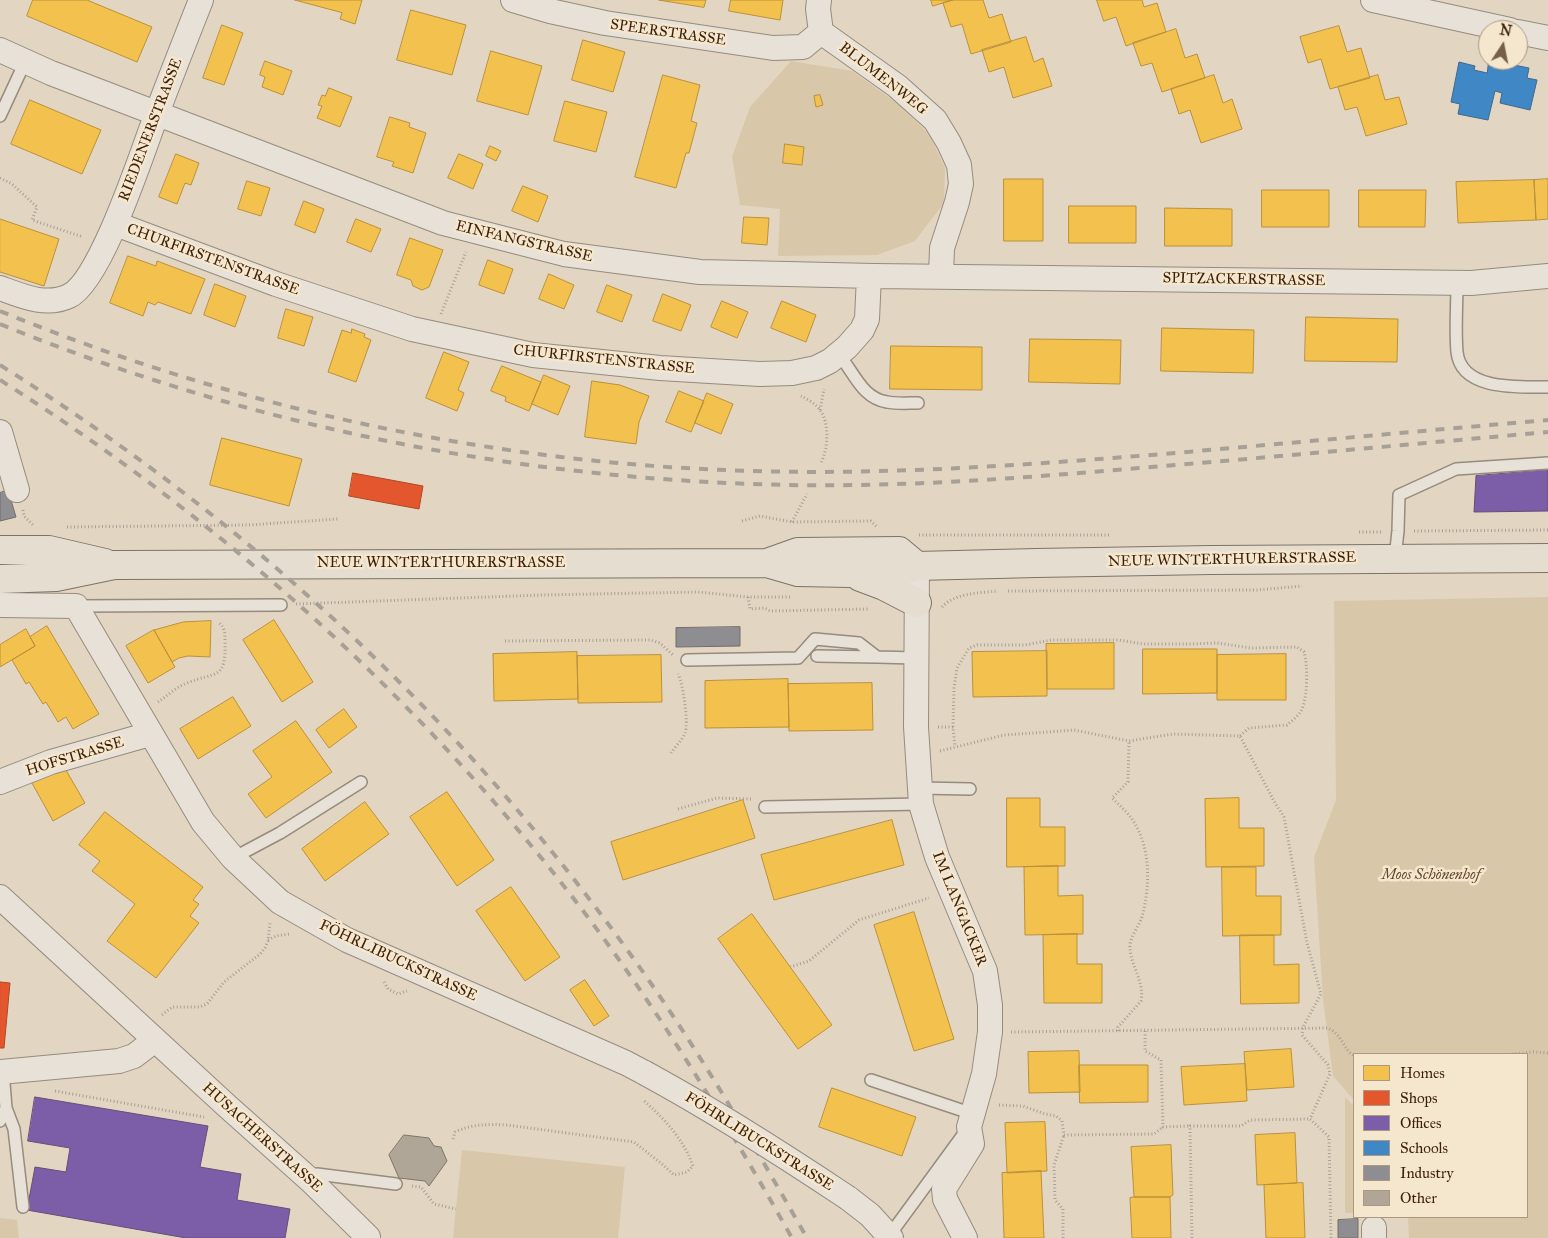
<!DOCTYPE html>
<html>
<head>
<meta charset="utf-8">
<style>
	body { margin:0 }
	#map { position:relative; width:1548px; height:1238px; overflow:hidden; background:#e2d6c2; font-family:"IM FELL Great Primer",serif }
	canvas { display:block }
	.legend { position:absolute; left:1353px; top:1053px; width:175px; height:165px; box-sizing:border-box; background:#f5e7ce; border:1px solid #ac977f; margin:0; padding:6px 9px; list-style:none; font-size:15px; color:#3e1f08 }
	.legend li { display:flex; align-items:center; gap:10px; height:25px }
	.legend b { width:25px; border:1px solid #ac977f }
	.north { position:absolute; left:1478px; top:20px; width:50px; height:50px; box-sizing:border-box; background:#f5e7ce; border:1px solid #ac977f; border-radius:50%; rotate:11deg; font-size:14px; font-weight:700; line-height:20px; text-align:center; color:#3e1f08 }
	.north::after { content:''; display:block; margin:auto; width:18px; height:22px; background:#775f49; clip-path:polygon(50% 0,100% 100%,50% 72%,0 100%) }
</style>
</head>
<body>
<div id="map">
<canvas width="1548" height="1238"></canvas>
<ul class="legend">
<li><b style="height:14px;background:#f2c14e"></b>Homes</li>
<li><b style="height:14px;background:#e4572e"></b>Shops</li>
<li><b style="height:14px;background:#7b5ea7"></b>Offices</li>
<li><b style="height:14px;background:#3f88c5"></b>Schools</li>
<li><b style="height:14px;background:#8d8d92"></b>Industry</li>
<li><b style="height:14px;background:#b0a697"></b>Other</li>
</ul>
<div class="north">N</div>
</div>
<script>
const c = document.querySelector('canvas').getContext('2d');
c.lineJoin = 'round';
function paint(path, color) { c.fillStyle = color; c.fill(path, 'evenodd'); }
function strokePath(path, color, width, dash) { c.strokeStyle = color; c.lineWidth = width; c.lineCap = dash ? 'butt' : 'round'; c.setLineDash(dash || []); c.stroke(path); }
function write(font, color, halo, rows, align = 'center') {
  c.font = font + ' "IM FELL Great Primer",serif'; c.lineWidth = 5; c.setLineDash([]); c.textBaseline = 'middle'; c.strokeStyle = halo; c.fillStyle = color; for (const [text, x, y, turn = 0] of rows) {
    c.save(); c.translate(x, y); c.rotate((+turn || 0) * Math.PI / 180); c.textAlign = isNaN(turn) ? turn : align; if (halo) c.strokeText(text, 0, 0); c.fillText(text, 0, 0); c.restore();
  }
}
const green = new Path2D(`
	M791 61 852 71 897 103 930 135 945 168 944 203 915 241 877 255 778 256 780 209 740 205 732 157 750 107Z
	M1548 597V1238H1409L1408 1217H1527V1054H1354V1100L1333 1076 1323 1000 1314 857 1336 800 1334 601Z
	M1345 1097 1354 1106V1213H1345Z
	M462 1150 625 1167 618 1238H453Z
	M0 1218 17 1220 19 1238H0Z`);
const homes = new Path2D(`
	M33 0H87L152 27 137 62 27 16Z
	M295 0H362L355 24 340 19 342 13Z
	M659 0H706L704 7Z
	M731 0H783L780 20 729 11Z
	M931 0H953L933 6Z
	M953 0H983L989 18 1002 14 1011 42 971 54 962 24 951 27 943 3Z
	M1097 0H1142L1144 7 1157 3 1166 32 1126 46 1116 17 1104 21Z
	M411 10 466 25 452 75 397 60Z
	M222 25 243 33 224 85 203 78Z
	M1339 26 1347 52 1361 48 1370 78 1330 89 1321 59 1308 63 1300 37Z
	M1176 29 1185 58 1197 54 1205 78 1162 92 1152 63 1141 66 1133 43Z
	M1026 37 1034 62 1043 58 1052 86 1013 98 1004 67 989 72 982 50Z
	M583 40 625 52 613 92 572 80Z
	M491 51 542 66 528 115 477 101Z
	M265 61 292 71 283 95 262 87 265 77 260 75Z
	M663 75 700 85 691 121 697 123 689 153H686L676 188 635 177Z
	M1214 75 1223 103 1232 99 1242 129 1201 143 1190 110 1179 114 1171 89Z
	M1378 75 1385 100 1399 97 1407 124 1366 136 1357 107 1345 110 1338 87Z
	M329 88 352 97 340 127 317 118 322 106 318 105 322 95 325 96Z
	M820 95 823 105 816 107 814 96Z
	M30 100 101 130 82 174 11 144Z
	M565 101 607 112 596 152 554 141Z
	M390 117 410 123 409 127 426 133 413 173 392 166 394 162 377 157Z
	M785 144 804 147 802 165 783 163Z
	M490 146 501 151 496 161 486 156Z
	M176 154 199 163 191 185 185 183 177 204 159 197Z
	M459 154 483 164 473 189 448 178Z
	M1004 179H1043V241H1004Z
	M1548 179V219L1536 220 1534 180Z
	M1534 180 1536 220 1458 223 1456 182Z
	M247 181 270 188 261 216 238 209Z
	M523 186 548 196 538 222 512 211Z
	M1262 190H1329V227H1262Z
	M1359 190H1426L1425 227H1359Z
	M304 201 324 209 315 233 295 225Z
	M1069 206H1136V243H1069Z
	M1165 208 1232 209V246H1165Z
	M744 217 769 218 767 245 742 243Z
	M0 219 59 239 44 286 0 272Z
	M356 219 381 229 371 252 347 242Z
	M410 238 443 250 429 287 422 290 413 286 411 280 397 275Z
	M128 256 156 266 157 261 205 279 191 314 158 302 155 305 148 302 143 316 110 303Z
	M488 260 513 269 504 294 479 285Z
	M549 274 574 285 564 309 539 299Z
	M215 284 246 296 235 327 204 315Z
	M607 285 632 295 622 322 597 312Z
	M663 294 691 305 681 331 653 321Z
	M722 301 748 312 737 338 711 327Z
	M782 301 816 315 806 342 771 328Z
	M286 309 313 317 304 346 278 338Z
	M1306 317 1398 319 1397 362 1305 361Z
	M1162 328 1254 330 1253 373 1161 371Z
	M352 329 365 334 364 337 371 340 356 382 328 372 342 330 351 333Z
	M1030 339 1121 340 1120 384 1029 382Z
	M891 346 982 347V390L890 389Z
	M444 352 469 362 458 390 464 393 457 411 426 398Z
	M502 366 541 382 529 411 505 401 506 397 491 391Z
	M544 375 570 386 558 415 532 404Z
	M592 381 620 385 649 396 639 422 636 444 585 437Z
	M679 391 704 401 691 432 666 422Z
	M707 393 733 404 721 434 695 423Z
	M222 438 302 459 289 506 210 485Z
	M274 620 313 682 282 702 243 640Z
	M211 621 210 657 188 656 179 658 172 662 154 630 183 622Z
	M47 626 99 714 73 729 66 717 58 722 46 702 43 704 29 682 26 684 12 660 35 646 30 637Z
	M26 629 35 646 0 667V645Z
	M154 630 175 667 148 683 126 646Z
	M1114 643V689H1047L1046 644Z
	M1143 649H1217V693L1143 694Z
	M1047 651V696L973 697 972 652Z
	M577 652 578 699 494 701 493 654Z
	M1286 654V700H1217V655Z
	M661 655 662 702 578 703 577 656Z
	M788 679 789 727 705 728V681Z
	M872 683 873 730 789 731 788 684Z
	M233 697 251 726 198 759 180 729Z
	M344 709 357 727 329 748 316 730Z
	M296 721 332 772 266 818 248 794 272 777 253 751Z
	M63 765 85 803 53 821 32 783Z
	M447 792 494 860 457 886 410 817Z
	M1007 798H1040V827H1065V866L1007 867Z
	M1239 798V828H1264V866L1206 867 1205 799Z
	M743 800 755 838 623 880 611 842Z
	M365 802 389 834 325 881 302 849Z
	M105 812 203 887 193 900 199 904 190 916 199 923 156 978 107 941 135 904 92 871 100 861 79 845Z
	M892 820 904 865 774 900 761 855Z
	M1058 866V896L1083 895V934L1025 935 1024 867Z
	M1222 867H1256V896H1281V935L1223 936Z
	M511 887 560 957 525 981 476 911Z
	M914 912 954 1039 914 1051 874 925Z
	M752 914 832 1025 798 1049 718 939Z
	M1077 934V964H1102V1003H1044L1043 935Z
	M1240 935H1274V965L1299 964V1003L1241 1004Z
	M585 980 609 1016 594 1026 570 990Z
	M1291 1049 1294 1087 1247 1090 1244 1052Z
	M1079 1051 1080 1092 1029 1093 1028 1052Z
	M1245 1064 1247 1101 1184 1105 1181 1067Z
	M1079 1065H1148V1102L1080 1103Z
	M832 1088 916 1117 902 1156 819 1127Z
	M1045 1122 1047 1171 1007 1173 1005 1123Z
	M1295 1133 1297 1183 1257 1185 1255 1135Z
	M1171 1145 1173 1195 1170 1197H1134L1131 1147Z
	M1041 1171 1044 1238H1004L1002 1173Z
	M1303 1183 1305 1238H1266L1264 1185Z
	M1134 1197H1170L1171 1238H1132L1130 1198Z`);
const shops = new Path2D(`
	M353 473 423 486 419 509 349 496Z
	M0 982 10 983 4 1048H0Z`);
const offices = new Path2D(`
	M1548 470V511L1474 512 1476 476Z
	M35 1097 208 1126 200 1167 241 1174 237 1200 290 1209 285 1238H186L27 1210 35 1167 66 1172 70 1148 28 1141Z`);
const schools = new Path2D(`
	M1489 60 1529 68 1527 78 1537 80 1530 110 1500 103 1502 93 1495 91 1488 120 1458 114 1460 104 1451 102 1459 62 1475 66 1474 70 1487 73Z`);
const industry = new Path2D(`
	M8 490 16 517 0 521V493Z
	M740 627V646L676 647V628Z
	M1358 1219V1238H1338V1220Z`);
const building = new Path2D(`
	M404 1135 429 1138 434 1146 441 1147 447 1161 429 1186 425 1181 399 1178 389 1155Z`);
const path = new Path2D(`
	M0 178 12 184 37 207 32 220 83 237
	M441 314 466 252
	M801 396C807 399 816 404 820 410 830 424 828 449 821 463
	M820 410 824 389
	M23 510 24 516 33 525
	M742 521 760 516 792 522 871 521 877 527
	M792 522 807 494
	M67 527 248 525 338 519
	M1414 531 1548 530
	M1359 532H1382
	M919 535H1110
	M1008 591 1258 590 1302 586
	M748 597 750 609 765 608 770 611 870 609
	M296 604 542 595 698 592 748 597H790
	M942 607C955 593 979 593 997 591
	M505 641 651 640 660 643 673 655
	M158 702C167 696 176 687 187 683 216 671 226 681 225 642 225 633 225 627 218 622
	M938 727H953L955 747
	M953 727 954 688 957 668 969 648 977 645H1025L1051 640H1118L1144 644H1190L1217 643 1251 648 1297 647 1304 652C1308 665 1308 698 1301 711 1298 716 1292 721 1287 725L1249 728 1240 736
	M940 751 1004 735 1074 730 1129 741 1173 734 1240 736 1275 803 1284 817 1307 943 1321 994 1303 1027 1302 1035 1328 1065 1330 1074 1310 1119 1329 1137 1331 1238
	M671 753C675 747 682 740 685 733 689 724 683 683 678 674
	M678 809 717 798 751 799
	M268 940 276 936 289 934
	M790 967 809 961 859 920 929 898
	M384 982 388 989 398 994 407 991
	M162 1015 172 1007H199L207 1004 224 982 260 954 265 948 268 941 270 922
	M1118 1031V1027L1141 1001C1145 981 1129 964 1130 945 1131 935 1139 926 1142 917 1150 887 1151 851 1135 824 1129 813 1120 806 1112 798L1128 782 1129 741
	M1145 1031V1051L1161 1060 1163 1127 1190 1126
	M1011 1032 1327 1028C1341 1032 1343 1049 1354 1056
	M1512 1054 1533 1052 1548 1053
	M55 1091 204 1117
	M999 1105 1023 1106 1045 1114 1056 1116 1062 1121 1064 1135 1154 1134 1163 1127
	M453 1139 455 1132C472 1124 488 1124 507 1125L634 1142 662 1164 674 1175 687 1172 693 1166C684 1140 664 1118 643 1100
	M412 1186 421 1187 434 1204 456 1209
	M1063 1238V1209L1055 1200 1054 1165 1064 1135
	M1192 1238 1190 1126H1241L1250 1120 1310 1119`);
const service = new Path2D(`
	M0 116 25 62
	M1457 283C1457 305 1455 329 1457 352 1461 391 1519 387 1548 387
	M838 354C854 371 861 398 887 402 897 404 908 403 918 403
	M1395 558 1398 531 1399 495 1456 469 1548 463
	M76 606 281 605
	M817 656 877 657
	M687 660 798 658 815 639 859 643 877 657 916 658
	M920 788 970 789
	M765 807 921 804
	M233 858 280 833 361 782
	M871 1080 973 1114
	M6 1108 14 1129 23 1207
	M0 1121 6 1108 3 1071
	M310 1180 317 1174 396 1184
	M889 1236 968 1128`);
const minor = new Path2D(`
	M513 0 550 11 605 23 773 48 803 47 821 32
	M819 0 818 9 821 32 897 86 935 120 949 143 959 165 961 184 957 202 942 248 941 276
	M1373 0 1510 30
	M1518 32 1548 38
	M0 50 51 73 443 223 564 254 700 272 874 276 1471 283 1548 276
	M116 224 276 284 412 329 533 355 660 368 760 374 792 373 816 368 830 361 847 347 862 330 867 319 869 276
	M0 288C22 296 46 307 69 296 101 281 143 150 157 113 171 76 186 38 201 0
	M0 432 17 490
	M917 566 916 727 921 804 937 857 985 971 990 1005V1032L984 1074 969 1127 972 1144 944 1189 945 1199 965 1238
	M0 605 76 606 203 822 233 858 280 902 347 940 626 1063 645 1073
	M0 782 51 762 150 734
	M0 897 227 1106 310 1180 368 1237
	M0 1072 119 1061 134 1056 155 1040
	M848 1198 870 1215 891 1238
	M1374 1228V1238`);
const primary = new Path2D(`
	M0 550H49L105 563
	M767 563 798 552 899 551 917 566
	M860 577 884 586 917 603
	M0 579 56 577 114 565 767 563 798 572 849 573 898 572 917 566 1036 563 1211 560 1548 558`);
const rail = new Path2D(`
	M0 311C238 409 495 464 753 471 890 475 1026 465 1163 454 1291 443 1420 431 1548 420
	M0 324C240 422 495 475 753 484 882 489 1011 479 1139 468 1275 457 1412 444 1548 432
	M0 365C248 521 456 713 628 951 694 1042 751 1140 807 1238
	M0 380C220 519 414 693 574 899 656 1005 726 1121 792 1238`);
const minorBridge = new Path2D(`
	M645 1073C715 1111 782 1154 848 1198`);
const streetNames = [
	["SPEERSTRASSE",668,33,8],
	["BLUMENWEG",883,79,38],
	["RIEDENERSTRASSE",151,130,-69],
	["EINFANGSTRASSE",524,242,13],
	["CHURFIRSTENSTRASSE",213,260,20],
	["SPITZACKERSTRASSE",1244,280,1],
	["CHURFIRSTENSTRASSE",604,360,6],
	["NEUE WINTERTHURERSTRASSE",1232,560,-1],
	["NEUE WINTERTHURERSTRASSE",441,563],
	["HOFSTRASSE",75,757,-17],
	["IM LANGACKER",959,909,68],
	["FÖHRLIBUCKSTRASSE",398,961,25],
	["HUSACHERSTRASSE",262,1138,42],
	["FÖHRLIBUCKSTRASSE",759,1142,32]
];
const parkNames = [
	["Moos Schönenhof",1431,875]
];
paint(green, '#d9c7aa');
paint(homes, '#f2c14e');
strokePath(homes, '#bc9039', 1);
paint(shops, '#e4572e');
strokePath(shops, '#b24623', 1);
paint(offices, '#7b5ea7');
strokePath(offices, '#694b77', 1);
paint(schools, '#3f88c5');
strokePath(schools, '#3f688c', 1);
paint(industry, '#8d8d92');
strokePath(industry, '#756c69', 1);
paint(building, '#b0a697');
strokePath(building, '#7e7366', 1);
strokePath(service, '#968b7d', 14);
strokePath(minor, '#968b7d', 26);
strokePath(primary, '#7e7366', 30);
strokePath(path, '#a7a096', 3, [1, 2.5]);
strokePath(service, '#e7e1d7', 11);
strokePath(minor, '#e7e1d7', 24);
strokePath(primary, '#e4ddd0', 28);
strokePath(rail, '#a7a096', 4, [9, 9]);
strokePath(minorBridge, '#968b7d', 26, []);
strokePath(minorBridge, '#e7e1d7', 24);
write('15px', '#3e1f08', '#f5e7ce', streetNames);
write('italic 15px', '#63462c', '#f5e7ce', parkNames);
</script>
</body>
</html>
